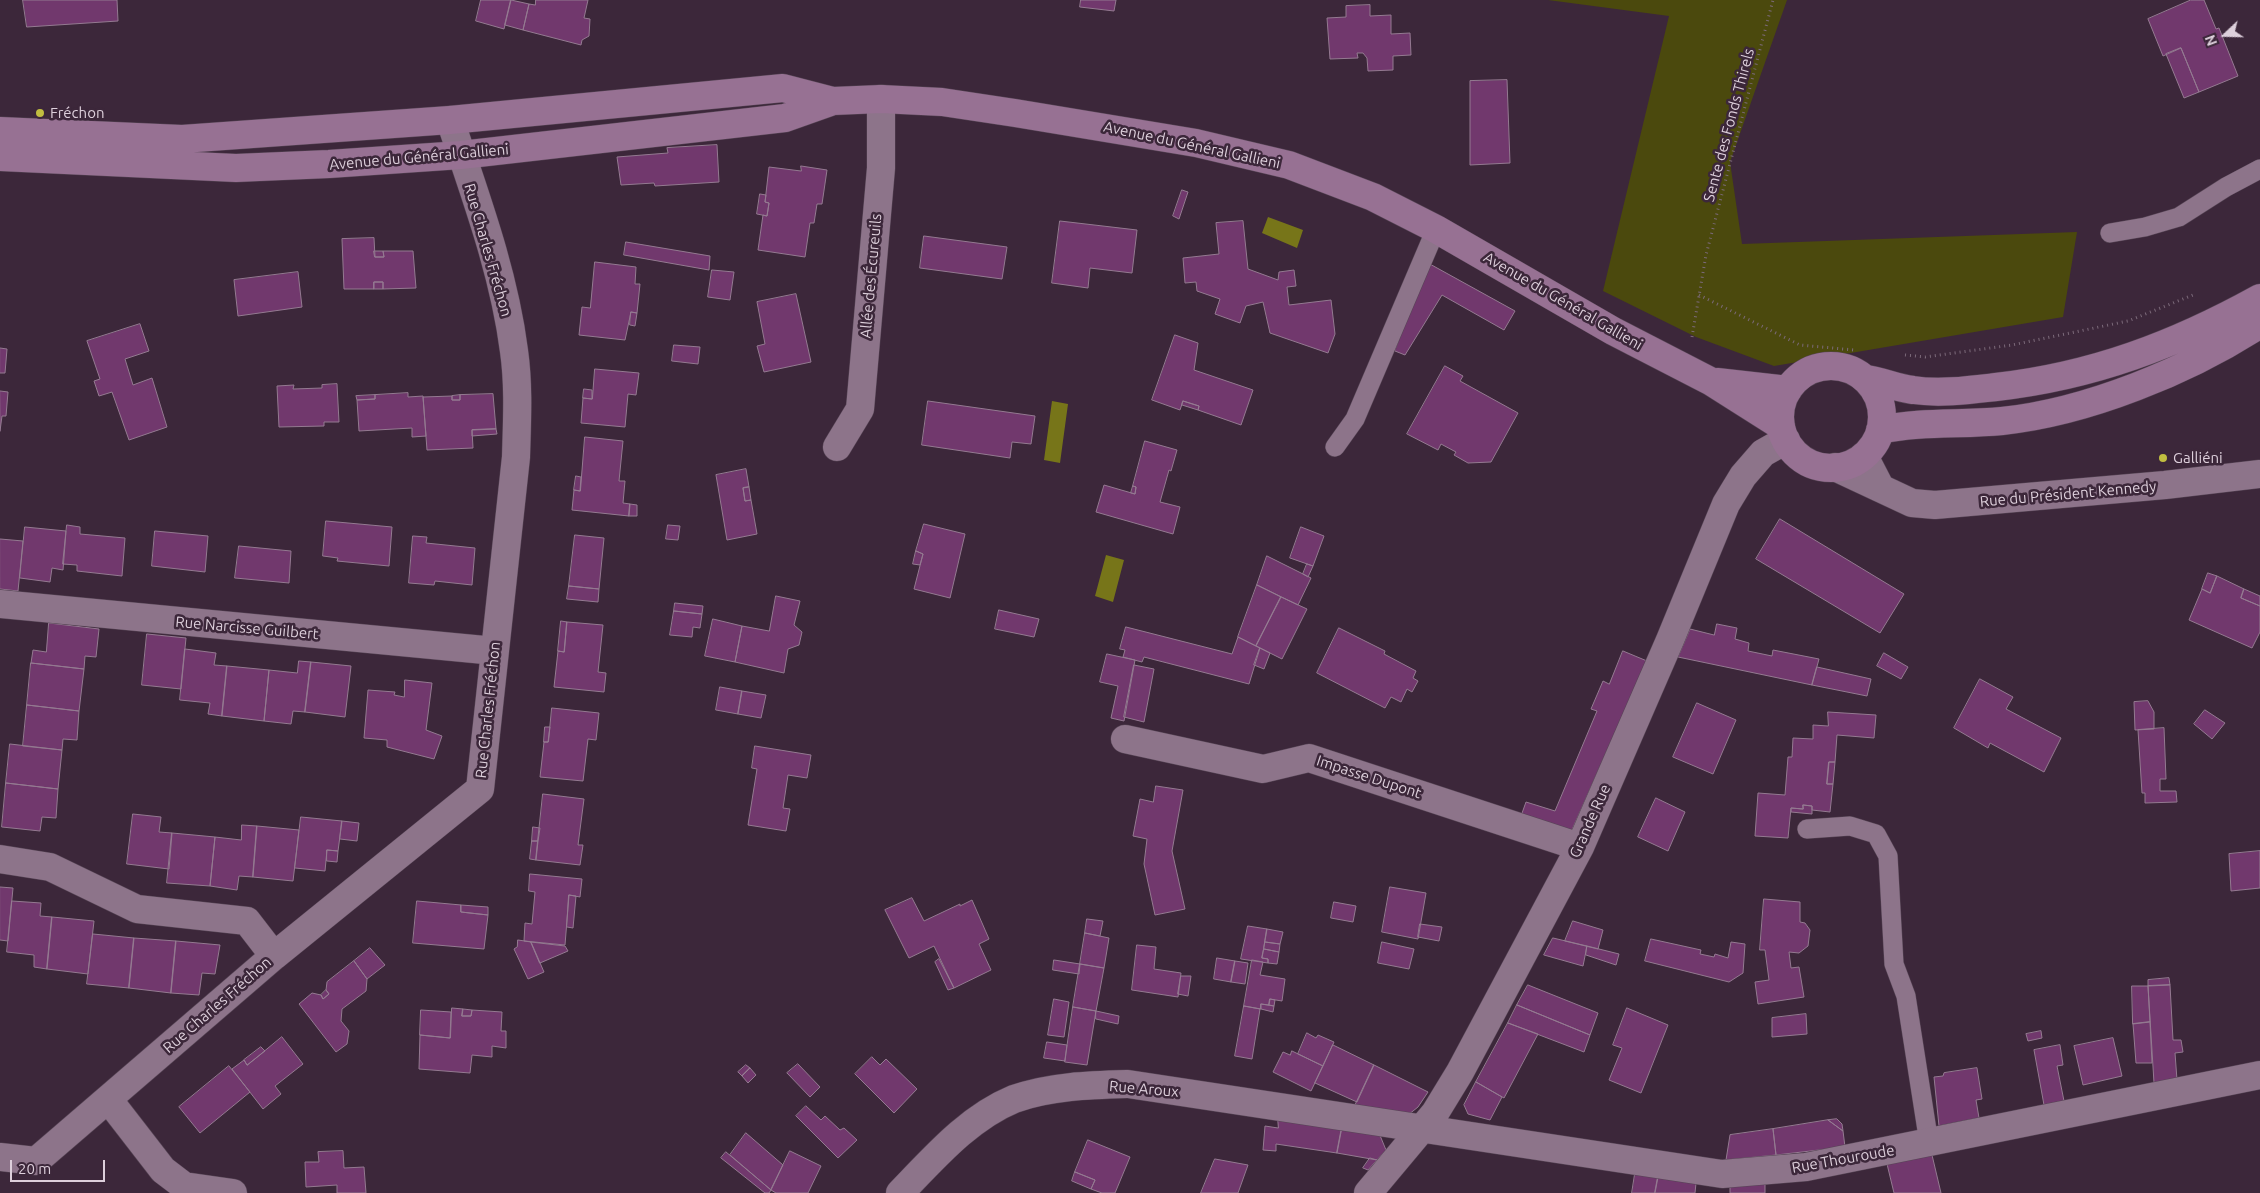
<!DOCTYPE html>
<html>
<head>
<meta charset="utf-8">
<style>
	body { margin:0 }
	#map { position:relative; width:2260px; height:1193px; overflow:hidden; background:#3c273a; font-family:Ubuntu,sans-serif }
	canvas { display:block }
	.north { position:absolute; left:2200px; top:10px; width:50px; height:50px; -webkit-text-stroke:4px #3c273a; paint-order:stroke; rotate:249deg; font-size:14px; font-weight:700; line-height:20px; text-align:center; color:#ddcfdb }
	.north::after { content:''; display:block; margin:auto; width:18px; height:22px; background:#ddcfdb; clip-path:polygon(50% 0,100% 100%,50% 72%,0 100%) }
	.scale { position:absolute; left:10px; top:1160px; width:95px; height:22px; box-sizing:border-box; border:2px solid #ddcfdb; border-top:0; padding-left:6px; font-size:15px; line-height:18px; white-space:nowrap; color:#ddcfdb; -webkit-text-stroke:4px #3c273a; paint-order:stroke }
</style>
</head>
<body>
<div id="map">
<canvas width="2260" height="1193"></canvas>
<div class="north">N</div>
<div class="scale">20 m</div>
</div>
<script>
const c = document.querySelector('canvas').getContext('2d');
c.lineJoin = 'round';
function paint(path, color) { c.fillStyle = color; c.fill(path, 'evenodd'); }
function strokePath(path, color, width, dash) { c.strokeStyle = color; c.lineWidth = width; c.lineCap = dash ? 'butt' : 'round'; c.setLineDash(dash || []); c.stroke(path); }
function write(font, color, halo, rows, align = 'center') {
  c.font = font + ' Ubuntu,sans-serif'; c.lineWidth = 5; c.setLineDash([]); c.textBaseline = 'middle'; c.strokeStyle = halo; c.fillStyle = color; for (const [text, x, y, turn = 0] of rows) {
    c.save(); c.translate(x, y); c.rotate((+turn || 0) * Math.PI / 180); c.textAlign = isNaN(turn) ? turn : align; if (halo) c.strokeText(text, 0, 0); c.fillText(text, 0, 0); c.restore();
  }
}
const green = new Path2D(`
	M1548 0H1787L1730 162 1742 244 2077 232 2063 317 1774 366 1696 337 1603 291 1669 16Z`);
const water = new Path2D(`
	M1268 217 1303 230 1297 248 1262 233Z
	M1052 401 1068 404 1060 463 1044 460Z
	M1106 555 1124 560 1113 602 1095 596Z`);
const building = new Path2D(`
	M23 0H117L118 21 27 27Z
	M481 0H511L504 29 476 21Z
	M511 0 529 4 523 30 505 25Z
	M536 0H588L584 18 590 19 589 36 582 40 581 45 523 30 529 4 535 5Z
	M1081 0H1116L1114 11 1080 7Z
	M2191 0H2204L2216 29 2219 28 2238 76 2199 92 2181 48 2163 56 2148 19Z
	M1370 5V16L1391 15V34L1410 33 1411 55 1393 56V70L1368 71 1367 58 1363 53H1357L1358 58 1330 59 1327 18 1346 17V6Z
	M2181 48 2199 92 2184 98 2166 54Z
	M1507 80 1510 163 1470 165V81Z
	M717 145 719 182 655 186 654 183 621 185 617 157 668 153 667 148Z
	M801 166 827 170 822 204H817L814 223H810L805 257 758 250 763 215 767 216 769 203 765 202 769 167 801 171Z
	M1182 190 1188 192 1179 219 1173 216Z
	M760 194 766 195 765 202 769 203 767 216 757 214Z
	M1060 221 1137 230 1132 273 1090 268 1088 288 1052 283Z
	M1243 221 1248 269 1278 280 1279 272 1294 270 1296 286 1287 287 1289 305 1331 300 1335 334 1328 353 1270 333 1263 302 1246 306 1240 323 1215 314 1220 299 1197 291 1196 282 1185 283 1183 258 1219 254 1216 223Z
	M924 236 1007 247 1002 279 920 268Z
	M374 238 375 257H384L383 251H413L416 288 383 289V282H374V289H344L342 239Z
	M626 242 710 256 709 270 624 255Z
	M374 251H383L384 257H375Z
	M595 262 636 267 635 284H640L637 313 631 312 625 340 579 335 582 307 590 308Z
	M1428 263 1515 311 1504 330 1442 295 1405 355 1395 351Z
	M712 270 734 272 730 300 708 297Z
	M298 272 302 307 238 316 234 280Z
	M374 282H383V289H374Z
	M796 294 811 362 764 372 757 346 765 344 757 302Z
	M631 312 637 313 635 326 630 325Z
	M140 324 149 351 125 359 133 385 152 378 167 427 129 440 112 392 99 396 94 381 100 379 87 341Z
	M1175 335 1198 343 1194 370 1253 390 1241 425 1198 410 1199 406 1183 401 1180 410 1152 400Z
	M674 345 700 347 698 364 672 361Z
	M0 348 7 349 5 373H0Z
	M1445 366 1463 376 1460 381 1518 413 1491 462 1468 463 1454 455 1456 452 1441 444 1438 450 1407 434Z
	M595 369 639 373 636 395 628 394 625 427 581 423 583 398 592 399Z
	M337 384 339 422H324V426L279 427 277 386 294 385 293 389 322 388V385Z
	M584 389 592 390V399L583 398Z
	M0 391 8 392 6 416H2L0 431Z
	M408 393V397L423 396 426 436 412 437V428L359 431 357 400 375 399V395Z
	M493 394 496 429 472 430 473 448 427 450 423 397 452 396V400H460V395Z
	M375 395V399L357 400 356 396Z
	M460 395V400H452V396Z
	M928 401 1035 416 1031 444 1012 442 1010 458 922 445Z
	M1183 401 1199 406 1198 410 1182 405Z
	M496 429 497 434 472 436V430Z
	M585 437 623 441 619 481H625L623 503 630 504 629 516 572 510 574 490 580 491Z
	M1145 441 1177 450 1171 471 1169 470 1160 502 1180 507 1173 534 1096 512 1104 485 1135 494 1136 487 1133 486Z
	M746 469 749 487 743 488 745 501 751 500 757 534 727 540 716 475Z
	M576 476 581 477 580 491 574 490Z
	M1133 486 1136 487 1135 494 1131 493Z
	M749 487 751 500 745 501 743 488Z
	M630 504 637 505V516H629Z
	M1780 519 1904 594 1880 633 1756 559Z
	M326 521 392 527 389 566 337 561 338 558 323 556Z
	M924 524 965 534 950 598 914 589 923 554 916 551Z
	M67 525 80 527V534L125 538 122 576 77 571V565L63 564Z
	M668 525 680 526 678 540 666 539Z
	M25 527 66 531 63 570 52 568 50 582 20 578Z
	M1301 527 1324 536 1313 566 1290 558Z
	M155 531 208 536 205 572 152 566Z
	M575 535 604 538 599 589 569 586Z
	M413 536 427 537 426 543 475 548 472 585 435 581 434 585 409 583Z
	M0 539 23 541 18 591 0 589Z
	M239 546 291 551 289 583 235 578Z
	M916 551 923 554 920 565 913 564Z
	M1267 556 1311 578 1298 605 1257 585Z
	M1307 564 1313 566 1308 577 1303 574Z
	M2208 573 2217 576 2210 593 2202 589Z
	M2217 576 2244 589 2241 598 2260 606V632L2252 648 2189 620 2202 589 2210 593Z
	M1257 585 1281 597 1256 646 1238 637Z
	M569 586 599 589 598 602 567 599Z
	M2244 589 2260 596V606L2241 598Z
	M776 596 800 601 794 625 802 632 799 645 788 649 784 673 735 662 742 626 769 631Z
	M1281 597 1307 609 1282 659 1256 646Z
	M675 603 703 606 702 614 674 611Z
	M999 610 1039 619 1034 637 995 629Z
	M674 611 702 614 700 628 693 627 692 637 670 635Z
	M713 619 742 626 735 662 705 656Z
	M561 621 567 622 564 652 558 651Z
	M567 622 603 625 598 672 606 673 604 692 554 687 558 651 564 652Z
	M49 623 99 629 96 657 85 656 84 669 31 663 33 650 46 652Z
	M1717 624 1737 628 1735 639 1749 643 1748 651 1772 656 1773 650 1819 659 1812 685 1678 657 1690 629 1714 635Z
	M1126 627 1232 654 1238 637 1260 648 1249 684 1144 657 1142 662 1123 657 1125 650 1120 649Z
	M1339 628 1385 651 1384 654 1416 671 1413 678 1418 681 1412 692 1407 689 1401 702 1391 697 1385 708 1317 673Z
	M147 634 186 638 181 689 142 685Z
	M1260 648 1270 653 1264 669 1254 665Z
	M185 649 216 653 214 665 227 666 222 716 208 714 210 703 180 700Z
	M1623 651 1647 661 1571 832 1521 816 1526 802 1555 811 1597 711 1591 709 1603 681 1609 684Z
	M1884 653 1908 667 1901 679 1877 666Z
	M1107 654 1135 660 1124 721 1111 718 1118 686 1100 682Z
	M299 661 311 662 305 712 293 711 291 724 264 721 269 670 297 673Z
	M311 662 351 666 345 717 305 712Z
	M31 663 84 669 79 711 27 705Z
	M1134 665 1154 669 1144 722 1124 717Z
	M227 666 269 670 264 721 222 716Z
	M1817 667 1871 679 1867 696 1812 685Z
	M1980 679 2013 697 2006 709 2061 738 2044 772 1990 743 1988 748 1954 728Z
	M405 680 432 683 426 730 442 736 434 759 387 747V740L364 738 368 690 395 692 394 695 404 697Z
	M720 687 742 691 738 714 716 710Z
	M742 691 766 695 761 718 738 714Z
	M2148 701 2154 712V729L2135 730 2134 702Z
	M1697 703 1736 720 1713 774 1673 757Z
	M27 705 79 711 77 740 63 739 62 750 23 746Z
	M552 708 599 713 596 740 588 739 583 781 540 777 544 742H548Z
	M2205 710 2225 723 2212 739 2194 724Z
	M1828 712 1876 715 1874 738 1837 735 1835 762H1829L1827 784H1833L1830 812 1812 810V806L1803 805V809L1791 808 1788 838 1755 836 1758 793 1785 795 1788 757H1792L1793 738 1813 739V725L1828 726Z
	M545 727H550L548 742H544Z
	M2164 728 2166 779H2160V791H2176L2177 802 2145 803V793H2142L2138 730Z
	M10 744 62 750 58 789 6 783Z
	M755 746 811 755 807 778 788 775 783 808 790 809 786 831 748 825 757 769 752 768Z
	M1829 762H1835L1833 784H1827Z
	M6 783 58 789 56 818 42 817 40 831 2 827Z
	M1156 786 1183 790 1172 851 1185 909 1155 915 1144 864 1147 839 1133 836 1140 799 1153 802Z
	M543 794 584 799 578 845H583L580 865 536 860Z
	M1656 798 1685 812 1668 851 1638 837Z
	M1803 805 1812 806V814L1791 812V808L1803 809Z
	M133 814 161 817 159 832 172 833 169 869 127 864Z
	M301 817 342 821 338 851 327 850 325 871 295 868Z
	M342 821 359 823 357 841 340 839Z
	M242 825 257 826 253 877 239 876 237 890 210 886 215 837 241 840Z
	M257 826 299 830 293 881 253 877Z
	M533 827 540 828 538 841H532Z
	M172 833 215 837 210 886 167 883Z
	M532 841H538L536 860 530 859Z
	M327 850 338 851 337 862 327 861Z
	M2260 851V888L2231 891 2229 854Z
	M530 874 582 879 580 897 569 895 565 945 524 941 525 923 532 924 535 892 529 891Z
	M0 887 13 888 8 941 0 940Z
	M1390 887 1426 893 1418 939 1382 932Z
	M569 895 576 896 573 928 567 927Z
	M912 898 924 921 960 904V906L972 900 989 939 979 944 991 970 954 988 934 946 909 958 885 910Z
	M1764 899 1800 902V922L1805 923 1810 930 1808 946 1799 953 1789 952 1791 968 1799 967 1804 997 1758 1004 1755 982 1769 980 1765 950H1760Z
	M12 901 41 903 40 916 52 917 47 969 34 967V955L7 952Z
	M417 901 461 905V912L488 915 484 949 413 943Z
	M1334 902 1356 906 1353 922 1331 918Z
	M461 905 488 907V915L461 912Z
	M52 917 94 921 88 974 47 969Z
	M1087 919 1103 921 1100 936 1085 933Z
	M1573 921 1603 930 1598 949 1565 941Z
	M1420 924 1442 927 1439 941 1418 937Z
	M1248 926 1267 929 1262 958 1268 959V963L1241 959Z
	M1267 929 1283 932 1280 944 1265 942Z
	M1085 933 1109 938 1104 968 1080 964Z
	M93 934 134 938 129 988 87 984Z
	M134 938 176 941 171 993 129 988Z
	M1553 938 1587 946 1583 966 1544 955Z
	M1651 939 1701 950 1700 954 1714 957 1715 954 1728 958 1731 942 1745 944 1743 973 1729 982 1645 961Z
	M518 940 531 942 544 972 528 979 514 949 517 947Z
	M176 941 220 945 215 974 202 973 199 995 171 993Z
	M531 942 565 946 568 951 540 963Z
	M1265 942 1280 944 1279 952 1264 949Z
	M1382 942 1414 949 1409 969 1378 963Z
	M1137 945 1156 947 1154 969 1181 973 1178 997 1132 990Z
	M1587 946 1619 954 1616 965 1586 955Z
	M370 948 385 965 367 979 354 961Z
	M1264 949 1279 952 1277 964 1268 963V959L1262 958Z
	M1217 958 1235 961 1231 982 1214 979Z
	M939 959 954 988 948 990 935 962Z
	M1054 960 1080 964 1079 974 1053 970Z
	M1252 960 1263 962 1260 975 1285 979 1282 1001 1270 999 1269 1005 1261 1004V1009L1244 1006Z
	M354 961 367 979 366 991 342 1009 341 1021 349 1031 347 1044 336 1052 299 1004 312 993 321 995 323 999 329 994 326 990 327 982Z
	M1235 961 1248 963 1245 984 1231 982Z
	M1080 964 1104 968 1096 1011 1073 1007Z
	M1181 976H1191L1188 996 1178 994Z
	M2169 978 2170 985 2148 986V980Z
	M1528 985 1598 1013 1590 1035 1517 1005Z
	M2170 985 2173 1040H2181L2183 1052 2175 1053 2177 1080 2154 1083 2148 986Z
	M2132 986H2148L2150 1022 2133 1024Z
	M326 990 329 994 323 999 321 995Z
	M1054 999 1069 1002 1064 1037 1048 1035Z
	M1270 999 1275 1000 1274 1006 1269 1005Z
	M1261 1004 1274 1006 1273 1012 1261 1009Z
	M1517 1005 1590 1035 1584 1052 1508 1023Z
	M1244 1006 1260 1009 1252 1059 1235 1056Z
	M1073 1007 1096 1011 1087 1065 1065 1062Z
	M452 1008 463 1009 462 1016H471L472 1010 502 1012 501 1031H506V1048L492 1046V1057L472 1055 470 1073 419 1069 420 1035 450 1038Z
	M1627 1008 1668 1025 1641 1093 1609 1080 1622 1048 1613 1045Z
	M463 1009 472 1010 471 1016H462Z
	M421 1010 451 1012 450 1038 420 1035Z
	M1096 1011 1119 1016 1118 1024 1096 1019Z
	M1806 1014 1807 1034 1772 1037V1018Z
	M2150 1022 2152 1063H2136L2133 1024Z
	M1508 1023 1538 1034 1504 1098 1476 1082Z
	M2041 1031 2042 1038 2028 1041 2026 1034Z
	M1307 1033 1316 1038 1318 1035 1334 1042 1323 1066 1298 1054Z
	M282 1037 303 1064 275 1086 281 1094 263 1109 232 1069 244 1060 247 1065Z
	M2113 1038 2122 1076 2083 1085 2074 1046Z
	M1047 1042 1067 1045 1065 1061 1044 1058Z
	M1333 1045 1374 1065 1357 1102 1315 1083Z
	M2060 1045 2063 1065 2057 1066 2064 1101 2044 1105 2034 1050Z
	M261 1047 265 1051 247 1065 244 1060Z
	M1292 1051 1323 1066 1311 1091 1273 1072 1283 1052 1290 1055Z
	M872 1057 880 1065 886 1059 917 1089 894 1113 855 1074Z
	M798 1064 820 1087 810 1097 787 1073Z
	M746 1065 750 1068 742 1076 738 1072Z
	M1374 1065 1428 1092 1418 1107 1408 1115 1353 1110Z
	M229 1066 250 1092 200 1133 179 1107Z
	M750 1068 756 1075 748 1083 742 1076Z
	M1977 1068 1982 1099 1976 1100 1979 1118 1939 1126 1934 1077 1943 1076 1944 1073Z
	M1476 1082 1502 1097 1490 1120 1468 1114 1464 1105Z
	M806 1106 821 1120 825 1116 840 1130 844 1128 857 1140 838 1158 796 1116Z
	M1278 1118 1342 1127 1337 1153 1276 1144V1151L1263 1150 1265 1126 1278 1128Z
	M1837 1119 1842 1124 1843 1131 1828 1120Z
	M1828 1120 1843 1131 1845 1147 1776 1155 1773 1129Z
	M1342 1127 1379 1133 1386 1150 1377 1160 1337 1153Z
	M1773 1129 1776 1155 1726 1160 1730 1135Z
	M746 1133 783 1165 771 1190 730 1155Z
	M1088 1140 1130 1157 1115 1193H1102L1091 1189 1095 1180 1075 1172Z
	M343 1151 344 1168 364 1167 366 1193H337V1185L306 1187 305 1162H319L318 1152Z
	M790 1151 821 1166 808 1193H776L771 1190Z
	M726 1152 771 1190 769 1193H765L721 1158Z
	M1932 1155 1941 1193H1894L1887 1164Z
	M1370 1158 1377 1160 1368 1170 1363 1168Z
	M1215 1159 1248 1165 1238 1193H1201Z
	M1075 1172 1095 1180 1091 1189 1072 1181Z
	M1635 1174 1658 1177 1655 1193H1632Z
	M1658 1177 1696 1183 1695 1193H1655Z
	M1765 1180V1193H1730V1182Z`);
const path = new Path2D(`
	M1699 295 1800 345 1854 350
	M1692 337 1706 255 1773 0
	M1905 355 1925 357 2012 345 2128 321 2193 295`);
const lane = new Path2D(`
	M2110 233 2145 227 2179 217 2226 187 2260 169
	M1335 447 1355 419 1436 229
	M1807 829 1850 826 1876 834 1888 856 1894 964 1906 996 1929 1143`);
const street = new Path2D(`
	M837 447 860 409 881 168V99
	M1864 456 1880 487
	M1835 467 1912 503 1935 505 2165 485 2260 474
	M0 604 495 651
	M1125 739 1263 769 1309 758 1580 847
	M0 859 50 867 137 909 247 921 274 956
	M108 1099 163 1170 184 1186 233 1193
	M0 1157 36 1161 274 956 480 789 516 457C517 422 519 386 514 351 504 272 475 195 450 120
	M900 1193C934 1158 968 1118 1014 1099 1050 1086 1091 1085 1128 1084L1722 1174 1806 1167 2260 1075
	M1368 1193 1435 1113 1460 1072 1580 847 1670 640 1726 504 1743 476 1763 453 1786 440`);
const secondary = new Path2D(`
	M0 131 182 139 450 120 783 88 833 101 881 99 942 102 1015 113 1196 143 1289 165 1373 197 1436 229 1613 331 1710 381 1781 426
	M0 157 236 168 329 164 461 155 785 118 833 101
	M1780 417a51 51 0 1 1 102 0a51 51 0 1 1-102 0Z
	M1865 379C1881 381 1897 388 1913 390 1940 394 1970 390 1996 387 2093 376 2175 345 2260 298
	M1717 382 1788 390
	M1880 430C1921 421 1961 425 2002 421 2087 412 2188 371 2260 324`);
const markers = [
	[40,113,5,"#c1be40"],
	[2163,458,5,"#c1be40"]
];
const poiNames = [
	["Fréchon",50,113],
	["Galliéni",2173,458]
];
const streetNames = [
	["Sente des Fonds Thirels",1729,125,-75],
	["Avenue du Général Gallieni",1192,145,12],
	["Avenue du Général Gallieni",419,157,-5],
	["Rue Charles Fréchon",488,250,74],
	["Allée des Écureuils",871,276,-85],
	["Avenue du Général Gallieni",1563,301,30],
	["Rue du Président Kennedy",2068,494,-5],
	["Rue Narcisse Guilbert",247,628,5],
	["Rue Charles Fréchon",488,710,-84],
	["Impasse Dupont",1369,777,18],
	["Grande Rue",1590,821,-66],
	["Rue Charles Fréchon",217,1005,-41],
	["Rue Aroux",1144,1089,5],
	["Rue Thouroude",1843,1159,-10]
];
paint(green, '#4b490d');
paint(water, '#777519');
paint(building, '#71386d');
strokePath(building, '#947a91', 1);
strokePath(lane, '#564555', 20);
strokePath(street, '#564555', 29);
strokePath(secondary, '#564555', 29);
strokePath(path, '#7c6a7a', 3, [1, 4]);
strokePath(lane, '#8d748a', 19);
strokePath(street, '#8d748a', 28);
strokePath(secondary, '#977193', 28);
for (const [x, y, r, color] of markers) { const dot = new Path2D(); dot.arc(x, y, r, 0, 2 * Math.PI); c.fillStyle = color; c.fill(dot); strokePath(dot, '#3c273a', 2); }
write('15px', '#ddcfdb', '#3c273a', poiNames, 'left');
write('15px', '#ddcfdb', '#3c273a', streetNames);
</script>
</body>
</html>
